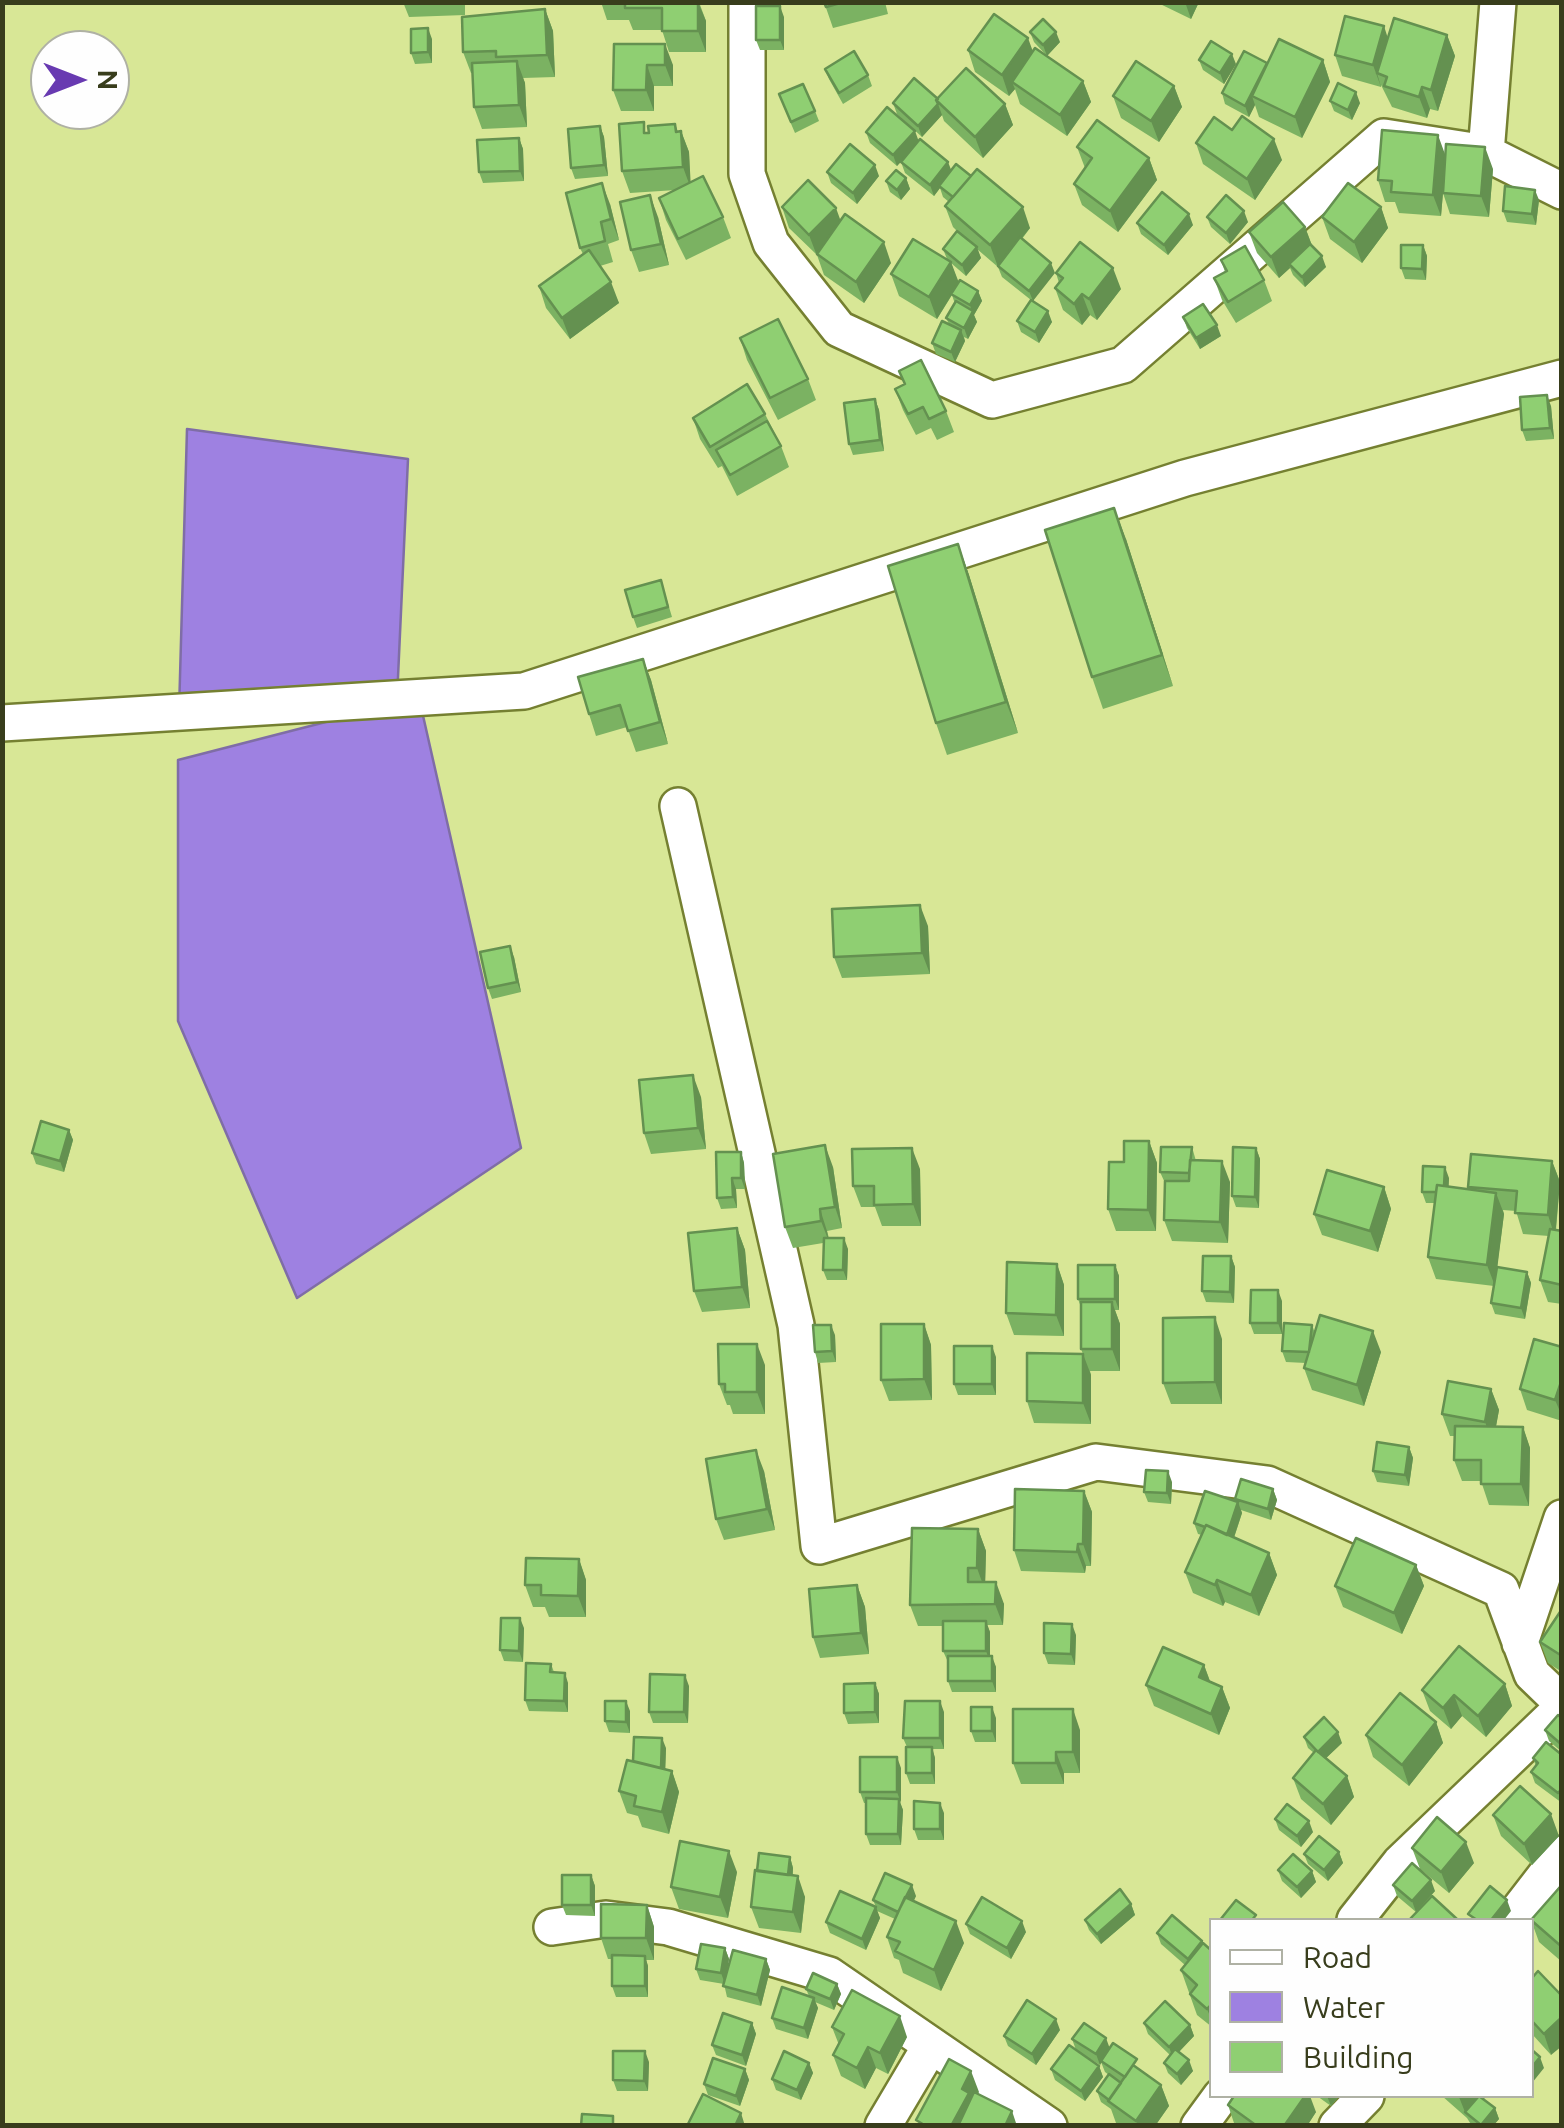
<!DOCTYPE html>
<html>
<head>
<meta charset="utf-8">
<style>
	body { margin:0 }
	#map { position:relative; width:1564px; height:2128px; overflow:hidden; background:#d8e796; font-family:Ubuntu,sans-serif }
	canvas { display:block }
	.frame { position:absolute; inset:0; border:5px solid #383d1c; pointer-events:none }
	.legend { position:absolute; left:1209px; top:1918px; width:325px; height:180px; box-sizing:border-box; background:#fefefe; border:2px solid #afb1a4; margin:0; padding:12px 18px; list-style:none; font-size:30px; color:#383d1c }
	.legend li { display:flex; align-items:center; gap:20px; height:50px }
	.legend b { width:50px; border:2px solid #afb1a4 }
	.north { position:absolute; left:30px; top:30px; width:100px; height:100px; box-sizing:border-box; background:#fefefe; border:2px solid #afb1a4; border-radius:50%; rotate:90deg; font-size:28px; font-weight:700; line-height:40px; text-align:center; color:#383d1c }
	.north::after { content:''; display:block; margin:auto; width:35px; height:45px; background:#683ab1; clip-path:polygon(50% 0,100% 100%,50% 72%,0 100%) }
</style>
</head>
<body>
<div id="map">
<canvas width="1564" height="2128"></canvas>
<div class="frame"></div>
<ul class="legend">
<li><b style="height:12px;background:#fff"></b>Road</li>
<li><b style="height:28px;background:#9e81e1"></b>Water</li>
<li><b style="height:28px;background:#8fcf72"></b>Building</li>
</ul>
<div class="north">N</div>
</div>
<script>
const c = document.querySelector('canvas').getContext('2d');
c.lineJoin = 'round';
function paint(path, color) { c.fillStyle = color; c.fill(path, 'evenodd'); }
function strokePath(path, color, width, dash) { c.strokeStyle = color; c.lineWidth = width; c.lineCap = dash ? 'butt' : 'round'; c.setLineDash(dash || []); c.stroke(path); }
const water = new Path2D(`
	M187 429 408 459 397 699 179 712Z
	M419 698 521 1148 297 1298 178 1021V760Z`);
const minor = new Path2D(`
	M747 2V174L771 243 839 329 992 400 1123 365 1384 137 1486 153 1498 2
	M1486 153 1562 191
	M2 723 524 691 1185 478 1562 378
	M678 806 796 1325 819 1546 1096 1462 1267 1484 1501 1590 1532 1674 1562 1703
	M1520 1643 1562 1518
	M1355 1920 1400 1863 1562 1708
	M1511 1920 1562 1854
	M552 1927 606 1919 668 1927 829 1975 1049 2126
	M883 2126 931 2045
	M1199 2126 1221 2096
	M1337 2126 1366 2096`);
const wall = new Path2D(`
	M403 2H465V15L409 17Z
	M601 2H699L706 21V52H669L662 30H633L629 20H607Z
	M824 2H885L888 14 833 28Z
	M1156 2H1199L1191 19Z
	M545 9 553 31 555 77 523 78 525 83 527 127 482 129 474 107 473 73H471L463 52Z
	M784 17V50H760L756 40Z
	M1030 32 1060 42 1047 56 1034 42Z
	M1447 35 1455 56 1438 111 1430 109 1427 118 1392 107 1381 85V87L1342 76 1335 55 1388 38Z
	M432 39V63L415 64 411 53Z
	M614 44 673 65V86H654V111H621L613 90Z
	M968 50 1033 52 1083 81 1091 102 1067 136 1020 104 1015 89 1009 96 975 72Z
	M1199 60 1236 64 1224 84 1203 70Z
	M1323 60 1330 82 1302 138 1259 117 1255 105 1249 117 1225 104 1222 93Z
	M825 69 868 75 872 86 843 104 829 79Z
	M1174 86 1182 107 1159 142 1121 118 1113 96Z
	M938 99 1005 104 1013 125 983 158 944 121 942 115 922 137 897 114 893 103Z
	M1330 101 1360 103 1352 120 1334 111Z
	M783 105 815 111 819 121 795 133Z
	M600 126 604 137 608 176 575 179 571 168Z
	M1232 130 1282 160 1255 200 1203 164 1196 143Z
	M681 131 689 152 690 183 723 217 731 238 686 260 666 220 659 198 676 190 630 193 622 171 648 133Z
	M866 132 918 141 951 170 1030 228 1022 239 1034 301 1052 322 1039 343 1021 332 1017 321 1031 300 1002 277 998 267 977 249 981 258 966 276 951 263 958 282 978 291 982 301 974 315 977 322 968 339 964 337 965 341 955 362 936 354 932 343 949 324 946 318 955 304 952 295 937 319 899 296 891 274 947 259 943 249 957 231 953 227 945 206 949 202 943 197 940 188 934 196 905 173 901 162 908 154 897 166 870 143Z
	M519 138 523 149 524 181 483 183 479 172Z
	M1077 147 1149 158 1157 180 1118 232 1082 205 1074 184 1085 168Z
	M1446 155 1493 169 1489 217 1450 214 1443 193 1441 216 1399 213 1395 202H1385L1378 180Z
	M827 172 879 176 857 204 831 183Z
	M906 178 910 189 901 200 890 192 886 181Z
	M1539 200 1536 225 1507 222 1503 211Z
	M610 204 619 240 608 244 613 262 600 266 619 303 570 339 546 308 539 286 583 254 580 248Z
	M782 207 891 263 864 303 824 275 817 255 789 228Z
	M1381 207 1388 228 1362 263 1330 239 1322 217Z
	M658 217 669 265 639 272 631 250Z
	M1207 217 1248 222 1230 244 1211 227Z
	M1137 223 1193 225 1168 255 1141 234Z
	M1305 227 1312 246 1326 267 1305 287 1293 275 1290 268 1279 278 1257 253 1249 232Z
	M1423 245 1427 256 1426 280 1405 279 1401 268Z
	M1221 260 1264 280 1272 301 1236 323 1222 300 1214 278 1225 272Z
	M1056 273 1121 289 1097 320 1090 315 1082 325 1063 310 1055 288 1059 283Z
	M1183 317 1221 336 1200 349 1187 328Z
	M740 338 808 379 816 400 778 420 747 360Z
	M899 371 946 411 954 432 937 440 931 428 916 435 903 410 895 389 904 384Z
	M875 399 879 410 884 451 853 455 849 444Z
	M1551 406 1554 439 1526 441 1522 430Z
	M765 414 781 446 789 467 737 496 722 466 718 468 700 439 693 418Z
	M1126 539 1173 686 1103 709 1092 677Z
	M958 544 969 575 1018 733 947 755 936 723Z
	M661 580 672 617 637 628 633 617Z
	M643 659 651 680 668 744 636 752 627 727 596 736 589 714Z
	M928 926 930 974 842 978 834 957Z
	M514 957 521 992 492 999 488 988Z
	M701 1097 706 1149 651 1154 644 1133Z
	M69 1130 73 1140 64 1172 36 1164 32 1153Z
	M1149 1141 1157 1163 1156 1231H1116L1108 1209 1124 1162Z
	M1192 1147 1196 1161 1230 1182 1228 1243 1172 1241 1164 1220 1165 1183 1160 1172Z
	M1256 1148 1260 1159 1259 1208 1236 1207 1232 1196Z
	M741 1152 744 1163 745 1189H736L737 1208 721 1209 717 1198Z
	M1552 1161 1560 1182 1556 1230 1562 1231V1304L1548 1302 1540 1280 1549 1236 1523 1234 1516 1211 1503 1210 1504 1214 1497 1267 1527 1272 1531 1283 1525 1319 1495 1314 1491 1303 1494 1286 1436 1279 1428 1257 1435 1203H1426L1422 1192 1449 1178 1448 1187 1469 1189 1468 1187Z
	M833 1167 842 1228 827 1231 829 1238 848 1249 847 1280H827L823 1270V1243L793 1248 785 1227Z
	M920 1169 921 1226H882L875 1207H861L853 1186Z
	M1384 1187 1391 1209 1378 1252 1322 1235 1314 1214Z
	M737 1228 745 1250 750 1308 702 1312 694 1291Z
	M1231 1256 1235 1267 1234 1303 1206 1302 1202 1291Z
	M1057 1264 1064 1285V1336L1014 1335 1006 1313Z
	M1115 1265 1119 1276V1310H1115L1120 1324V1371H1090L1091 1375V1424L1034 1423 1027 1401 1083 1354 1081 1349V1307L1078 1299Z
	M1282 1301V1334H1254L1250 1323Z
	M924 1324 931 1345 932 1400 889 1401 881 1380Z
	M1312 1325 1315 1333 1381 1352 1364 1406 1312 1390 1304 1368 1306 1363 1286 1362 1282 1351Z
	M835 1335 836 1362 818 1363 815 1352Z
	M1222 1339V1404H1171L1163 1383Z
	M1562 1347V1421L1527 1410 1520 1389Z
	M996 1357V1395H958L954 1384Z
	M765 1365V1414H733L730 1405H727L719 1384Z
	M1491 1389 1499 1410 1496 1426 1523 1427 1530 1448 1529 1506 1489 1505 1481 1481H1462L1454 1460V1436H1450L1442 1414Z
	M1409 1447 1413 1458 1409 1486 1377 1482 1373 1471Z
	M764 1471 775 1530 724 1540 716 1519Z
	M1172 1482 1171 1504 1148 1502 1144 1492Z
	M1273 1489 1277 1500 1271 1520 1241 1510 1242 1513 1234 1538 1269 1553 1277 1575 1259 1616 1225 1602 1223 1606 1193 1593 1185 1572 1202 1535 1198 1534 1194 1523 1236 1502 1235 1499Z
	M1084 1491 1092 1512 1091 1566H1086L1085 1573 1021 1571 1014 1550Z
	M978 1529 986 1551 985 1582 1004 1604 1003 1625H987L990 1632V1656L996 1667V1692H952L948 1681V1662L943 1651V1626H918L910 1605Z
	M579 1559 586 1580V1617H549L545 1607H533L525 1585Z
	M1416 1565 1424 1586 1402 1634 1343 1607 1335 1586Z
	M857 1585 865 1607 869 1654 820 1658 813 1637Z
	M1562 1609V1672L1548 1663 1540 1642Z
	M524 1628 523 1662 504 1661 500 1650Z
	M1076 1635 1075 1665 1048 1664 1044 1653Z
	M551 1664 554 1672 568 1683V1712L529 1711 525 1700Z
	M1204 1665 1210 1681 1222 1687 1230 1708 1219 1735 1154 1706 1146 1685Z
	M875 1683 879 1694V1723L848 1724 844 1713Z
	M1505 1684 1512 1706 1486 1737 1462 1716 1451 1729 1430 1711 1422 1690Z
	M689 1686 688 1723H653L649 1712Z
	M630 1711V1733L609 1732 605 1721Z
	M944 1712V1749H932L935 1758V1784H910L906 1773 907 1747 903 1738Z
	M996 1718V1742H975L971 1731Z
	M1562 1718V1752L1549 1741 1545 1730Z
	M1436 1722 1443 1743 1409 1786 1373 1757 1366 1735Z
	M1080 1730V1773H1064V1784H1021L1013 1763Z
	M1304 1737 1342 1743 1326 1758 1347 1776 1354 1797 1331 1825 1301 1799 1293 1778 1314 1753 1308 1748Z
	M666 1748 665 1769 672 1771 679 1792 669 1834 642 1827 638 1816 627 1813 619 1791 633 1761Z
	M1562 1755V1803L1535 1783 1531 1772 1536 1766 1533 1758Z
	M901 1768 900 1803 903 1810 901 1845H870L866 1834V1803H864L860 1792Z
	M944 1813V1840H918L914 1829Z
	M1493 1815 1559 1836 1532 1865 1501 1836Z
	M1275 1819 1313 1832 1301 1847 1279 1830Z
	M1412 1848 1474 1863 1449 1893 1420 1869Z
	M1339 1852 1343 1863 1328 1881 1308 1864 1304 1854Z
	M790 1857 793 1868V1875L805 1897 801 1933 759 1928 751 1907Z
	M1278 1870 1312 1871 1316 1882 1301 1898 1282 1881Z
	M737 1872 728 1918 679 1909 671 1887Z
	M591 1875 595 1886V1916L566 1915 562 1905Z
	M1393 1885 1435 1891 1416 1912 1397 1896Z
	M1562 1888V1962L1539 1942 1531 1920Z
	M916 1896 913 1901 964 1943 941 1991 903 1973 899 1960 894 1958 887 1937 895 1919 877 1911 880 1918 866 1950 830 1933 826 1922 876 1907 873 1900Z
	M1131 1904 1135 1915 1101 1944 1089 1930 1085 1920Z
	M647 1905 654 1927V1960H646L648 1966V1997H616L612 1986V1959H608L601 1938Z
	M966 1924 1026 1932 1011 1959 970 1934Z
	M1157 1933 1204 1944 1212 1951V2027L1197 2015 1181 1970 1185 1965 1161 1944Z
	M725 1948 729 1959 726 1974 766 1959 770 1970 761 2006 727 1997 724 1984 700 1980 696 1969Z
	M1532 1978 1551 2055 1532 2034Z
	M837 1984 841 1994 834 2010 815 2002 818 2008 808 2039 776 2029 772 2018 809 1996 806 1989Z
	M752 2023 756 2034 746 2066 716 2055 712 2045Z
	M1144 2023 1190 2025 1194 2036 1179 2052 1193 2071 1181 2085 1168 2073 1164 2063 1170 2055 1148 2034Z
	M832 2027 907 2037 888 2074 876 2068 865 2089 841 2076 833 2055 839 2045Z
	M1060 2030 1036 2065 1008 2046 1004 2036Z
	M1072 2039 1110 2048 1161 2085 1169 2106 1155 2126H1120L1116 2123 1111 2109 1101 2102 1097 2091 1109 2075 1105 2072 1101 2062 1100 2065 1079 2052 1099 2066 1103 2077 1085 2101 1055 2080 1051 2069 1076 2050Z
	M649 2062 648 2091H617L613 2080Z
	M809 2063 813 2073 801 2100 776 2090 772 2079Z
	M745 2069 749 2080 740 2106 708 2095 704 2084Z
	M1317 2096H1339L1331 2106Z
	M1442 2096H1486L1484 2099 1495 2108 1499 2119 1493 2126H1472L1467 2118Z
	M1228 2105 1316 2112 1307 2126H1235Z`);
const shadedWall = new Path2D(`
	M698 2 706 21V52L698 31Z
	M1185 2H1199L1191 19Z
	M780 6 784 17V50L780 40Z
	M545 9 553 31 555 77 547 55Z
	M1384 26 1391 48 1377 73 1381 87 1373 65Z
	M428 28 432 39V63L428 52Z
	M1056 32 1060 42 1047 56 1043 45Z
	M1447 35 1455 56 1438 111 1431 90Z
	M1028 38 1036 60 1012 82 1015 89 1009 96 1002 75Z
	M665 44 673 65V86L665 65Z
	M1232 54 1236 64 1224 84 1220 73Z
	M1323 60 1330 82 1302 138 1295 117Z
	M517 61 525 83 527 127 519 105Z
	M1267 63 1252 96 1255 105 1249 117 1245 106Z
	M647 65 654 86V111L646 90Z
	M1083 81 1091 102 1067 136 1060 115Z
	M1174 86 1182 107 1159 142 1151 121Z
	M1422 87 1430 109 1427 118 1419 97Z
	M1356 92 1360 103 1352 120 1348 110Z
	M938 104 942 115 922 137 918 126Z
	M1005 104 1013 125 983 158 975 137Z
	M675 124 682 142 681 131 689 152 691 189 683 167Z
	M600 126 604 137 608 176 604 165Z
	M915 131 919 142 897 166 893 155Z
	M1438 135 1446 157 1441 216 1433 195Z
	M519 138 523 149 524 181 520 171Z
	M1274 139 1282 160 1255 200 1247 179Z
	M1485 147 1493 169 1489 217 1481 196Z
	M1149 158 1157 180 1118 232 1110 211Z
	M948 162 952 172 934 196 930 185Z
	M875 165 879 176 857 204 853 193Z
	M906 178 910 189 901 200 897 190Z
	M602 183 610 204 619 240 611 219Z
	M1535 190 1539 200 1536 225 1532 214Z
	M650 195 658 217 669 265 661 244Z
	M1023 207 1030 228 998 267 990 245Z
	M1381 207 1388 228 1362 263 1354 242Z
	M836 208 844 230 817 256 809 235Z
	M1244 211 1248 222 1230 244 1226 233Z
	M1189 214 1193 225 1168 255 1164 245Z
	M1305 227 1313 248 1289 264 1290 268 1279 278 1271 257Z
	M884 242 891 263 864 303 856 282Z
	M1423 245 1427 256 1426 280 1422 269Z
	M977 247 981 258 966 276 962 265Z
	M1322 256 1326 267 1305 287 1302 277Z
	M951 262 959 283 937 319 929 297Z
	M1051 263 1055 273 1033 301 1029 291Z
	M1113 268 1121 289 1097 320 1089 299Z
	M611 282 619 303 570 339 562 318Z
	M978 291 982 301 974 315 977 322 968 339 964 328 972 313 970 305Z
	M1082 294 1090 315 1082 325 1074 304Z
	M1048 311 1052 322 1039 343 1035 332Z
	M1217 325 1221 336 1200 349 1196 338Z
	M961 330 965 341 955 362 951 352Z
	M1547 395 1551 406 1554 439 1550 428Z
	M875 399 879 410 884 451 880 440Z
	M1114 508 1126 539 1173 686 1162 655Z
	M958 544 969 575 1018 733 1006 702Z
	M643 659 651 680 668 744 660 722Z
	M920 905 928 926 930 974 922 953Z
	M510 946 514 957 521 992 517 982Z
	M693 1075 701 1097 706 1149 698 1128Z
	M69 1130 73 1140 64 1172 60 1161Z
	M1149 1141 1157 1163 1156 1231 1148 1210Z
	M825 1145 833 1167 842 1228 835 1207Z
	M912 1148 920 1169 921 1226 913 1204Z
	M1256 1148 1260 1159 1259 1208 1255 1197Z
	M741 1152 744 1163 745 1189 741 1178Z
	M1222 1161 1230 1182 1228 1243 1220 1222Z
	M1552 1161 1560 1182 1555 1237 1548 1215Z
	M1445 1167 1449 1178 1448 1203 1444 1192Z
	M732 1178 736 1189 737 1208 733 1197Z
	M1384 1187 1391 1209 1378 1252 1370 1231Z
	M1496 1193 1504 1214 1495 1286 1487 1265Z
	M820 1209 827 1231 829 1242 821 1221Z
	M737 1228 745 1250 750 1308 742 1287Z
	M844 1238 848 1249 847 1280 843 1270Z
	M1231 1256 1235 1267 1234 1303 1230 1292Z
	M1057 1264 1064 1285V1336L1056 1315Z
	M1115 1265 1119 1276V1310L1115 1299Z
	M1527 1272 1531 1283 1525 1319 1521 1308Z
	M1278 1290 1282 1301V1334L1278 1323Z
	M1112 1302 1120 1324V1371L1112 1349Z
	M1215 1317 1222 1339V1404L1215 1382Z
	M924 1324 931 1345 932 1400 924 1379Z
	M831 1325 835 1335 836 1362 832 1351Z
	M1373 1331 1381 1352 1364 1406 1357 1385Z
	M757 1344 765 1365V1414L757 1392Z
	M992 1346 996 1357V1395L992 1384Z
	M1083 1354 1091 1375V1424L1083 1403Z
	M1562 1379V1416L1555 1400Z
	M1491 1389 1499 1410 1493 1443 1485 1422Z
	M1523 1427 1530 1448 1529 1506 1521 1484Z
	M1409 1447 1413 1458 1409 1486 1405 1475Z
	M756 1450 764 1471 775 1530 767 1509Z
	M1168 1471 1172 1482 1171 1504 1167 1493Z
	M1273 1489 1277 1500 1271 1520 1268 1509Z
	M1084 1491 1092 1512 1091 1566 1083 1544Z
	M1238 1502 1242 1513 1231 1546 1227 1535Z
	M978 1529 986 1551 985 1590 977 1568Z
	M1078 1544 1086 1566 1085 1573 1077 1552Z
	M1269 1553 1277 1575 1259 1616 1251 1595Z
	M579 1559 586 1580V1617L578 1596Z
	M1416 1565 1424 1586 1402 1634 1394 1613Z
	M1217 1580 1225 1602 1223 1606 1215 1585Z
	M996 1582 1004 1604 1003 1625 995 1604Z
	M857 1585 865 1607 869 1654 861 1633Z
	M520 1618 524 1628 523 1662 519 1651Z
	M986 1621 990 1632V1662L986 1651Z
	M1072 1624 1076 1635 1075 1665 1071 1654Z
	M992 1656 996 1667V1692L992 1681Z
	M1204 1665 1212 1687 1199 1677Z
	M565 1673 568 1683V1712L564 1701Z
	M685 1675 689 1686 688 1723 684 1712Z
	M875 1683 879 1694V1723L875 1712Z
	M1505 1684 1512 1706 1486 1737 1478 1716Z
	M1222 1687 1230 1708 1219 1735 1211 1714Z
	M1454 1695 1462 1716 1451 1729 1443 1708Z
	M626 1701 630 1711V1733L626 1722Z
	M940 1701 944 1712V1749L940 1738Z
	M992 1707 996 1718V1742L992 1731Z
	M1073 1709 1080 1730V1773L1073 1752Z
	M1436 1722 1443 1743 1409 1786 1402 1765Z
	M1338 1732 1342 1743 1322 1762 1318 1752Z
	M662 1738 666 1748 665 1779 661 1768Z
	M932 1747 935 1758V1784L932 1773Z
	M1056 1752 1064 1773V1784L1056 1763Z
	M897 1757 901 1768V1803L897 1792Z
	M672 1771 679 1792 669 1834 662 1812Z
	M1347 1776 1354 1797 1331 1825 1323 1804Z
	M899 1799 903 1810 901 1845 898 1834Z
	M940 1803 944 1813V1840L940 1829Z
	M1551 1814 1559 1836 1532 1865 1524 1844Z
	M1309 1821 1313 1832 1301 1847 1297 1836Z
	M1466 1842 1474 1863 1449 1893 1441 1872Z
	M729 1851 737 1872 728 1918 720 1897Z
	M1339 1852 1343 1863 1328 1881 1324 1870Z
	M790 1857 793 1868 791 1891 787 1880Z
	M1312 1871 1316 1882 1301 1898 1297 1887Z
	M591 1875 595 1886V1916L591 1905Z
	M798 1876 805 1897 801 1933 793 1912Z
	M1431 1880 1435 1891 1416 1912 1412 1901Z
	M912 1885 916 1896 904 1923 900 1912Z
	M1507 1900 1511 1911 1504 1920H1491Z
	M1131 1904 1135 1915 1101 1944 1097 1934Z
	M647 1905 654 1927V1960L646 1938Z
	M876 1907 880 1918 866 1950 862 1939Z
	M956 1921 964 1943 941 1991 934 1970Z
	M1022 1921 1026 1932 1011 1959 1007 1948Z
	M725 1948 729 1959 725 1984 721 1973Z
	M645 1956 648 1966V1997L645 1986Z
	M766 1959 770 1970 761 2006 757 1995Z
	M837 1984 841 1994 834 2010 830 1999Z
	M814 1998 818 2008 808 2039 804 2028Z
	M1212 2004V2021L1207 2009Z
	M900 2016 907 2037 888 2074 880 2053Z
	M1562 2017V2046L1551 2055 1544 2034Z
	M1056 2019 1060 2030 1036 2065 1032 2054Z
	M752 2023 756 2034 746 2066 742 2055Z
	M1190 2025 1194 2036 1173 2058 1169 2047Z
	M1106 2038 1110 2049 1100 2065 1096 2054Z
	M868 2047 876 2068 865 2089 857 2068Z
	M645 2051 649 2062 648 2091 644 2081Z
	M1540 2057 1544 2068 1532 2083V2067Z
	M1189 2060 1193 2071 1181 2085 1177 2074Z
	M809 2063 813 2073 801 2100 797 2090Z
	M1099 2066 1103 2077 1085 2101 1081 2091Z
	M745 2069 749 2080 740 2106 736 2096Z
	M971 2071 979 2092 973 2104 971 2126H951L962 2089Z
	M1161 2085 1169 2106 1155 2126H1138L1136 2121Z
	M1305 2096H1310L1316 2112 1307 2126H1284Z
	M1327 2096H1339L1331 2106Z
	M1461 2096H1486L1469 2116 1465 2112 1459 2097Z
	M1495 2108 1499 2119 1493 2126 1481 2125Z
	M1012 2111 1017 2126H1005Z
	M741 2113 745 2126H735Z`);
const building = new Path2D(`
	M625 2H698V31H662V8H625Z
	M824 2H844L826 7Z
	M756 6H780V40H756Z
	M545 9 547 55 496 57V51L463 52 462 17Z
	M994 14 1028 38 1002 75 968 50Z
	M1345 16 1384 26 1373 65 1335 55Z
	M1394 18 1447 35 1431 90 1422 87 1419 97 1384 86 1387 77 1377 73Z
	M1043 19 1056 32 1043 45 1030 32Z
	M428 28V52L411 53V29Z
	M1279 39 1323 60 1295 117 1252 96Z
	M1211 41 1232 54 1220 73 1199 60Z
	M614 44H665V65H647L646 90H613Z
	M1035 48 1083 81 1060 115 1012 82Z
	M854 51 868 75 839 93 825 69Z
	M1244 51 1267 63 1245 106 1222 93Z
	M517 61 519 105 474 107 472 63Z
	M1136 61 1174 86 1151 121 1113 96Z
	M966 68 1005 104 975 137 936 100Z
	M914 78 938 99 936 100 938 104 918 126 893 103Z
	M1338 83 1356 92 1348 110 1330 101Z
	M803 84 815 111 791 122 779 94Z
	M887 107 915 131 893 155 866 132Z
	M1242 116 1274 139 1247 179 1196 143 1214 117 1232 130Z
	M1097 120 1149 158 1110 211 1074 184 1092 158 1077 147Z
	M644 122V133H649L648 126 675 124 676 132 681 131 683 167 622 171 619 124Z
	M600 126 604 165 571 168 568 129Z
	M1382 130 1438 135 1433 195 1391 192 1392 181 1378 180Z
	M519 138 520 171 479 172 477 140Z
	M920 139 948 162 930 185 901 162Z
	M850 144 875 165 853 193 827 172Z
	M1446 144 1485 147 1481 196 1443 193Z
	M956 164 971 176 953 197 939 186Z
	M977 169 1023 207 990 245 945 206Z
	M896 170 906 178 897 190 886 181Z
	M703 176 723 217 678 239 659 198Z
	M808 180 836 208 809 235 782 207Z
	M602 183 611 219 601 222 605 241 580 248 566 193Z
	M1348 183 1381 207 1354 242 1322 217Z
	M1505 186 1535 190 1532 214 1503 211Z
	M1162 192 1189 214 1164 245 1137 223Z
	M650 195 661 244 631 250 620 202Z
	M1226 195 1244 211 1226 233 1207 217Z
	M1283 202 1305 227 1271 257 1249 232Z
	M845 214 884 242 856 282 817 254Z
	M957 231 977 247 962 265 943 249Z
	M1020 237 1051 263 1029 291 998 266Z
	M913 239 951 262 929 297 891 274Z
	M1080 242 1113 268 1089 299 1082 294 1074 304 1055 288 1063 278 1056 273Z
	M1310 244 1322 256 1302 277 1289 264Z
	M1401 245H1423L1422 269 1401 268Z
	M1245 246 1264 280 1228 302 1214 278 1227 271 1221 260Z
	M589 250 611 282 562 318 539 286Z
	M960 280 978 291 970 305 951 294Z
	M1031 300 1048 311 1035 332 1017 321Z
	M956 301 973 311 964 328 946 318Z
	M1203 304 1217 325 1196 338 1183 317Z
	M778 319 808 379 770 398 740 338Z
	M942 321 961 330 951 352 932 343Z
	M921 360 946 411 929 419 923 407 908 414 895 389 905 384 899 371Z
	M747 384 765 414 710 447 693 418Z
	M1547 395 1550 428 1522 430 1520 397Z
	M875 399 880 440 849 444 844 403Z
	M767 421 781 446 730 475 716 450Z
	M1114 508 1162 655 1092 677 1045 530Z
	M958 544 1006 702 936 723 888 566Z
	M661 580 668 607 633 617 625 590Z
	M643 659 660 722 628 731 620 705 589 714 578 677Z
	M920 905 922 953 834 957 832 909Z
	M510 946 517 982 488 988 480 952Z
	M693 1075 698 1128 644 1133 639 1080Z
	M41 1121 69 1130 60 1161 32 1153Z
	M1124 1141H1149L1148 1210 1108 1209 1109 1162H1124Z
	M825 1145 835 1207 820 1209 821 1221 785 1227 773 1154Z
	M1161 1147H1192L1189 1173 1160 1172Z
	M1233 1147 1256 1148 1255 1197 1232 1196Z
	M912 1148 913 1204 874 1205V1186H853L852 1149Z
	M716 1152H741V1178H732L733 1197 717 1198Z
	M1471 1154 1552 1161 1548 1215 1515 1213 1517 1191 1468 1187Z
	M1190 1160 1222 1161 1220 1222 1164 1220 1165 1181H1189Z
	M1423 1166 1445 1167 1444 1186 1437 1185 1436 1192H1422Z
	M1327 1170 1384 1187 1370 1231 1314 1214Z
	M1437 1185 1496 1193 1487 1265 1428 1257Z
	M737 1228 742 1287 694 1291 688 1233Z
	M1550 1229 1562 1231V1285L1540 1280Z
	M824 1238H844L843 1270H823Z
	M1203 1256H1231L1230 1292 1202 1291Z
	M1007 1262 1057 1264 1056 1315 1006 1313Z
	M1078 1265H1115V1299H1078Z
	M1497 1267 1527 1272 1521 1308 1491 1303Z
	M1251 1290H1278V1323H1250Z
	M1081 1302H1112V1349H1081Z
	M1320 1315 1373 1331 1357 1385 1304 1368Z
	M1215 1317V1382L1163 1383V1318Z
	M1284 1323 1312 1325 1309 1352 1282 1351Z
	M881 1324H924V1379L881 1380Z
	M813 1325H831L832 1351 815 1352Z
	M1534 1339 1562 1347V1379L1555 1400 1520 1389Z
	M718 1344H757V1392H725V1384H719Z
	M954 1346H992V1384H954Z
	M1027 1353 1083 1354V1403L1027 1401Z
	M1448 1381 1491 1389 1485 1422 1442 1414Z
	M1455 1426 1523 1427 1521 1484H1481V1460H1454Z
	M1377 1442 1409 1447 1405 1475 1373 1471Z
	M756 1450 767 1509 716 1519 706 1459Z
	M1146 1470 1168 1471 1167 1493 1144 1492Z
	M1241 1479 1273 1489 1268 1509 1235 1499Z
	M1015 1489 1084 1491 1083 1544H1078L1077 1552 1014 1550Z
	M1205 1491 1238 1502 1227 1535 1206 1525 1205 1527 1194 1523Z
	M1206 1525 1269 1553 1251 1595 1217 1580 1215 1585 1185 1572Z
	M912 1528 978 1529 977 1568H968V1582H996L995 1604 910 1605Z
	M1356 1538 1416 1565 1394 1613 1335 1586Z
	M526 1558 579 1559 578 1596 541 1595V1585H525Z
	M857 1585 861 1633 813 1637 809 1589Z
	M1562 1609V1656L1540 1642Z
	M501 1618H520L519 1651 500 1650Z
	M943 1621H986V1651H943Z
	M1044 1623 1072 1624 1071 1654 1044 1653Z
	M1459 1646 1505 1684 1478 1716 1454 1695 1443 1708 1422 1690Z
	M1163 1647 1204 1665 1199 1677 1222 1687 1211 1714 1146 1685Z
	M948 1656H992V1681H948Z
	M526 1663 551 1664 550 1672 565 1673 564 1701 525 1700Z
	M650 1674 685 1675 684 1712H649Z
	M875 1683V1712L844 1713V1684Z
	M1400 1693 1436 1722 1402 1765 1366 1735Z
	M605 1701H626V1722L605 1721Z
	M905 1701H940V1738H903Z
	M971 1707H992V1731H971Z
	M1013 1709H1073V1752H1056V1763H1013Z
	M1558 1715 1562 1718V1745L1545 1730Z
	M1324 1717 1338 1732 1318 1752 1304 1737Z
	M634 1737 662 1738 661 1768 633 1761Z
	M1546 1742 1562 1755V1789L1558 1793 1531 1772 1538 1763 1533 1758Z
	M906 1747H932V1773H906Z
	M1316 1750 1347 1776 1323 1804 1293 1778Z
	M860 1757H897V1792H860Z
	M627 1760 672 1771 662 1812 634 1806 636 1796 619 1791Z
	M1520 1786 1551 1814 1524 1844 1493 1815Z
	M866 1798 899 1799 898 1834H866Z
	M914 1801 940 1803V1829H914Z
	M1287 1804 1309 1821 1297 1836 1275 1819Z
	M1437 1817 1466 1842 1441 1872 1412 1848Z
	M1319 1836 1339 1852 1324 1870 1304 1854Z
	M680 1841 729 1851 720 1897 671 1887Z
	M759 1853 790 1857 788 1875 757 1871Z
	M1293 1854 1312 1871 1297 1887 1278 1870Z
	M1412 1863 1431 1880 1412 1901 1393 1885Z
	M755 1870 798 1876 793 1912 751 1907Z
	M885 1873 912 1885 898 1912 873 1900Z
	M562 1875H591V1905H562Z
	M1490 1886 1507 1900 1491 1920H1477L1468 1914Z
	M1560 1887 1562 1888V1947L1531 1920Z
	M1120 1889 1131 1904 1097 1934 1085 1920Z
	M840 1891 876 1907 862 1939 826 1922Z
	M1432 1896 1458 1920H1409Z
	M905 1897 956 1921 934 1970 895 1951 900 1942 887 1937Z
	M982 1897 1022 1921 1007 1948 966 1924Z
	M1236 1900 1256 1915 1252 1920H1220Z
	M601 1904 647 1905 646 1938H601Z
	M1172 1915 1202 1941 1188 1959 1157 1933Z
	M1203 1943 1212 1951V2004L1207 2009 1190 1994 1197 1985 1181 1970Z
	M701 1944 725 1948 721 1973 696 1969Z
	M733 1950 766 1959 757 1995 723 1986Z
	M612 1955 645 1956V1986H612Z
	M1538 1971 1562 1996V2017L1544 2034 1532 2021V1978Z
	M813 1973 837 1984 830 1999 806 1989Z
	M782 1987 814 1998 804 2028 772 2018Z
	M852 1990 900 2016 880 2053 868 2047 857 2068 833 2055 844 2034 832 2027Z
	M1027 2000 1056 2019 1032 2054 1004 2036Z
	M1165 2001 1190 2025 1169 2047 1144 2023Z
	M723 2013 752 2023 742 2055 712 2045Z
	M1084 2023 1106 2038 1096 2054 1072 2039Z
	M1113 2043 1137 2059 1125 2077 1101 2061Z
	M1069 2045 1099 2066 1081 2091 1051 2069Z
	M1175 2049 1189 2060 1177 2074 1164 2063Z
	M1532 2050 1540 2057 1532 2067Z
	M613 2051H645L644 2081 613 2080Z
	M784 2051 809 2063 797 2090 772 2079Z
	M713 2058 745 2069 736 2096 704 2084Z
	M949 2059 971 2071 962 2089 969 2093 951 2126H926L916 2120Z
	M1133 2065 1161 2085 1136 2121 1108 2101Z
	M1109 2074 1121 2083 1109 2100 1097 2091Z
	M974 2092 1012 2111 1005 2126H958Z
	M703 2094 741 2113 735 2126H687Z
	M1234 2096H1305L1284 2126H1257L1228 2105Z
	M1479 2096 1495 2108 1481 2125 1465 2112Z
	M582 2114 613 2116V2126H581Z`);
paint(water, '#9e81e1');
strokePath(water, '#7f6da6', 2.5);
strokePath(minor, '#758031', 40);
strokePath(minor, '#fff', 35);
paint(wall, '#7bb262');
paint(shadedWall, '#649150');
paint(building, '#8fcf72');
strokePath(building, '#649150', 2.5);
</script>
</body>
</html>
